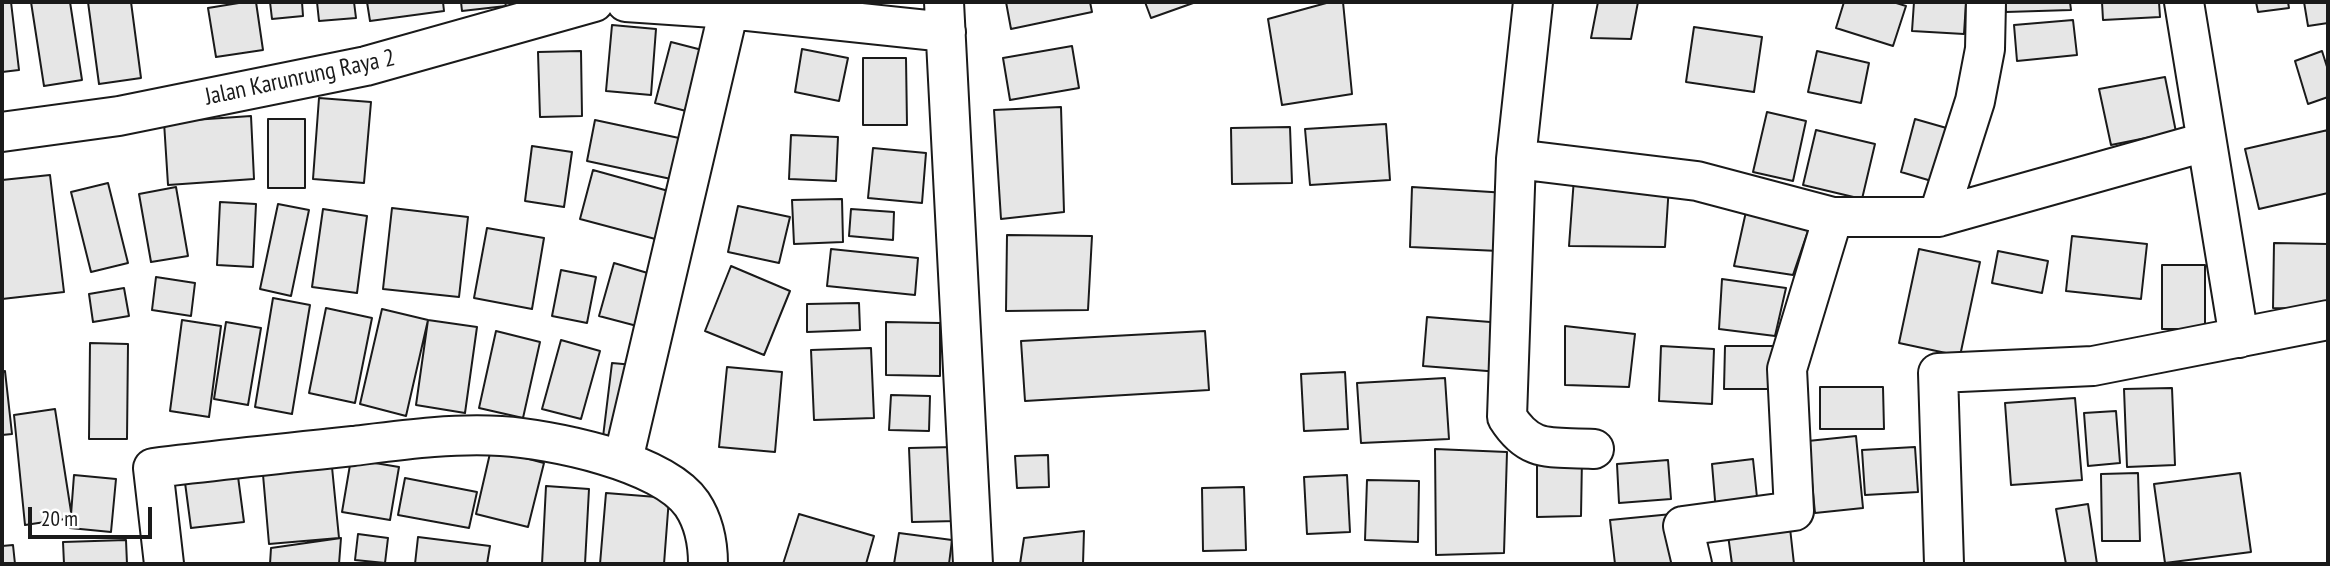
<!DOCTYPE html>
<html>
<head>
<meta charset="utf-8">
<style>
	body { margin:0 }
	#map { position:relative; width:2330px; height:566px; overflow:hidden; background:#fff; font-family:"PT Sans Narrow",sans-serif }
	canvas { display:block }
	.frame { position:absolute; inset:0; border:4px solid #1a1a1a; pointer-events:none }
	.scale { position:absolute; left:28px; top:507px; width:124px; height:32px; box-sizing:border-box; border:4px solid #1a1a1a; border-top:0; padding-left:9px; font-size:21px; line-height:24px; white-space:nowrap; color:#1a1a1a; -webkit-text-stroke:5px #fff; paint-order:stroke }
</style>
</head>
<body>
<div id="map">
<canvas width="2330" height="566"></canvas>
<div class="frame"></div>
<div class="scale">20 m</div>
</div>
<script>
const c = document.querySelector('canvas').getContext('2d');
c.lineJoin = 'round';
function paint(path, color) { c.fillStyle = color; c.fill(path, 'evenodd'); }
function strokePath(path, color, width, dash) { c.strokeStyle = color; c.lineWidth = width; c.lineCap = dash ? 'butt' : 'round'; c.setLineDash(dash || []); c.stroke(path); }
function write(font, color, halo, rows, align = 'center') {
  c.font = font + ' "PT Sans Narrow",sans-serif'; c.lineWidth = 5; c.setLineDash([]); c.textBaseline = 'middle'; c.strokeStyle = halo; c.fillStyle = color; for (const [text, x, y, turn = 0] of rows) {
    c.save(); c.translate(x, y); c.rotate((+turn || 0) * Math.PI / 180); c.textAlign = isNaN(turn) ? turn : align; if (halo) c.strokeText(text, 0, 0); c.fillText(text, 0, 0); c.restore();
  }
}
const building = new Path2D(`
	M2 2H11L19 70 2 72Z
	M31 2H70L82 80 44 86Z
	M88 2H131L141 78 99 84Z
	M245 2H256L263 50 216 57 208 8Z
	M270 2H302L303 16 272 19Z
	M317 2H354L356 18 319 21Z
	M367 2H443L444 11 370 21Z
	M461 2H505L506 6 462 11Z
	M1006 2H1090L1092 12 1011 29Z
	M1145 2H1196L1151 18Z
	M1330 2H1343L1352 94 1282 105 1268 19Z
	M1598 2H1638L1631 39 1591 38Z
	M1844 2H1893L1906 6 1893 46 1836 28Z
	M1914 2H1966L1964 34 1912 31Z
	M2005 2H2070L2071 10 2006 12Z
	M2102 2H2159L2160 17 2103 20Z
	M2256 2H2288L2289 8 2258 12Z
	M2304 2H2328V23L2308 26Z
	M2073 20 2077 55 2017 61 2014 25Z
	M612 25 656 29 651 95 606 91Z
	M1694 27 1762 37 1754 92 1686 82Z
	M671 42 706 51 690 112 655 103Z
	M1072 46 1079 88 1010 100 1003 58Z
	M802 49 848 58 839 101 795 92Z
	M581 51 582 116 540 117 538 52Z
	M1817 51 1869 63 1861 103 1808 92Z
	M2322 51 2328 70V97L2308 104 2295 61Z
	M863 58H906L907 125H863Z
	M2165 77 2176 132 2111 145 2099 89Z
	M319 98 371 102 364 183 313 179Z
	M1061 107 1064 212 1001 219 994 110Z
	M1767 112 1806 121 1793 181 1753 172Z
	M251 116 254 179 168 185 164 122Z
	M268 119H305V188H268Z
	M1915 119 1950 129 1935 182 1901 172Z
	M595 120 679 138 671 179 587 161Z
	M1386 124 1390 180 1310 185 1305 129Z
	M1290 127 1292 183 1232 184 1231 128Z
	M1816 130 1875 144 1862 199 1803 185Z
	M2328 130V193L2259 209 2245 149Z
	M791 135 838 137 836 181 789 179Z
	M532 146 572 152 564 207 525 201Z
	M873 148 926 153 922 203 868 198Z
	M593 170 672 192 659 240 580 219Z
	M50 175 64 292 2 299V180Z
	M1574 178 1669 185 1665 247 1569 246Z
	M108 183 128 263 91 272 71 192Z
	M176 187 188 256 151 262 139 194Z
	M1412 187 1507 193 1499 251 1410 247Z
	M842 199 843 242 794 244 792 200Z
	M220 202 256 204 253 267 217 265Z
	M278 204 309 210 291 296 260 289Z
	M738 206 790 217 779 263 728 252Z
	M1747 207 1812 219 1793 275 1734 266Z
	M392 208 468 217 459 297 383 289Z
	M323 209 367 216 357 293 312 287Z
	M851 209 894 212 893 240 849 236Z
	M487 228 544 238 532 309 474 298Z
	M1007 235 1092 236 1088 310 1006 311Z
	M2072 236 2147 244 2141 299 2066 291Z
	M2274 243 2328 244V309L2273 308Z
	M831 249 918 258 915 295 827 286Z
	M1919 249 1980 262 1960 356 1899 343Z
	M1998 251 2048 261 2042 293 1992 283Z
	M614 263 651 274 637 326 599 316Z
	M2162 265H2205V329H2162Z
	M731 266 790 291 764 355 705 331Z
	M561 270 596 277 587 323 552 316Z
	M156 277 195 283 191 316 152 310Z
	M1722 279 1786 288 1775 336 1719 329Z
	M124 288 129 316 93 322 89 294Z
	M273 298 310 305 292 414 255 407Z
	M859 303 860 330 807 332V304Z
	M326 308 372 318 355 403 309 393Z
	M382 309 428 320 406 416 360 404Z
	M1427 317 1503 323 1500 372 1423 366Z
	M182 320 221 326 209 417 170 411Z
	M428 320 477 327 465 413 416 405Z
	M226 322 261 328 248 405 214 399Z
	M886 322 940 323V376L886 375Z
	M1565 326 1635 334 1629 387 1565 385Z
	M496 331 540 342 523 418 479 408Z
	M1205 331 1209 390 1025 401 1021 341Z
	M561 340 600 351 581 419 542 409Z
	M90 343 128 344 127 439H89Z
	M1661 346 1714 349 1712 404 1659 401Z
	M1725 346H1773V389H1724Z
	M871 348 874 418 814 420 811 350Z
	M612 363 634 365 625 439 603 437Z
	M727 367 782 372 775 452 719 447Z
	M5 371 12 434 2 435V372Z
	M1345 372 1348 429 1304 431 1301 374Z
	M1445 378 1449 439 1361 443 1357 383Z
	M1820 387H1883L1884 429H1820Z
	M2172 388 2175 465 2127 467 2124 389Z
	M891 395 930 396 929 431 889 430Z
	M2075 398 2082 480 2011 485 2005 403Z
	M55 409 72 518 25 525 14 415Z
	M2116 411 2120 463 2088 466 2084 413Z
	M1856 436 1863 508 1815 513 1808 441Z
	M955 447 957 521 912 522 909 448Z
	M1915 447 1918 492 1865 495 1862 450Z
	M491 449 544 463 528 527 476 514Z
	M1435 449 1507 452 1504 553 1436 555Z
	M1048 455 1049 487 1017 488 1015 456Z
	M331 457 339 538 269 544 262 463Z
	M1537 457H1582L1581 516 1537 517Z
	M351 459 399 467 390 520 342 512Z
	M1753 459 1758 507 1716 512 1712 464Z
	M1668 460 1671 499 1619 503 1617 464Z
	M237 469 244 522 191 528 184 475Z
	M2138 473 2140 541H2102L2101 474Z
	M2240 473 2251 552 2165 563 2154 484Z
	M74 475 116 479 111 532 70 528Z
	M1347 475 1350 532 1307 534 1304 477Z
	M405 478 477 492 469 528 398 515Z
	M1367 480 1419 481 1418 542 1365 540Z
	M546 486 589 489 585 564H542Z
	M1244 487 1246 550 1203 551 1202 488Z
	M606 493 669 498 664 564H600Z
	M2088 504 2097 564H2066L2056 509Z
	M799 514 874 536 866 564H783Z
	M1672 514 1677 563 1615 564 1610 520Z
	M1790 528 1794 564H1732L1728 535Z
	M1084 531 1083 564H1020L1024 538Z
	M899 533 952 540 949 564H894Z
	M358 534 388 538 385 563 355 560Z
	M418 537 490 546 487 564H415Z
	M341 538 339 564H270L271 548Z
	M126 540 127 564H64L63 542Z
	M13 545 15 564H2V546Z`);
const minor = new Path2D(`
	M626 2 729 9 946 32
	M944 2 973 564
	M1533 2 1516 159 1507 417C1531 455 1552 446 1594 449
	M2184 2 2239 338
	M2 132 119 116 366 66 594 2
	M1516 159 1697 181 1833 217
	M1938 217 1975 101 1985 49 1986 2
	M623 460 729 9
	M164 564 153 468C219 460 286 453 353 446 402 440 452 433 501 436 550 439 662 461 692 504 704 522 708 543 708 564
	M1692 564 1683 526 1794 511 1787 369 1833 217H1938L2205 142
	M1944 564 1938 373 2093 366 2328 320`);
const streetNames = [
	["Jalan Karunrung Raya 2",300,78,-12]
];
paint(building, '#e6e6e6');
strokePath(building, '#1a1a1a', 2);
strokePath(minor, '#1a1a1a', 42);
strokePath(minor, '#fff', 38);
write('24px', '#1a1a1a', '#fff', streetNames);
</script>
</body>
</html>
